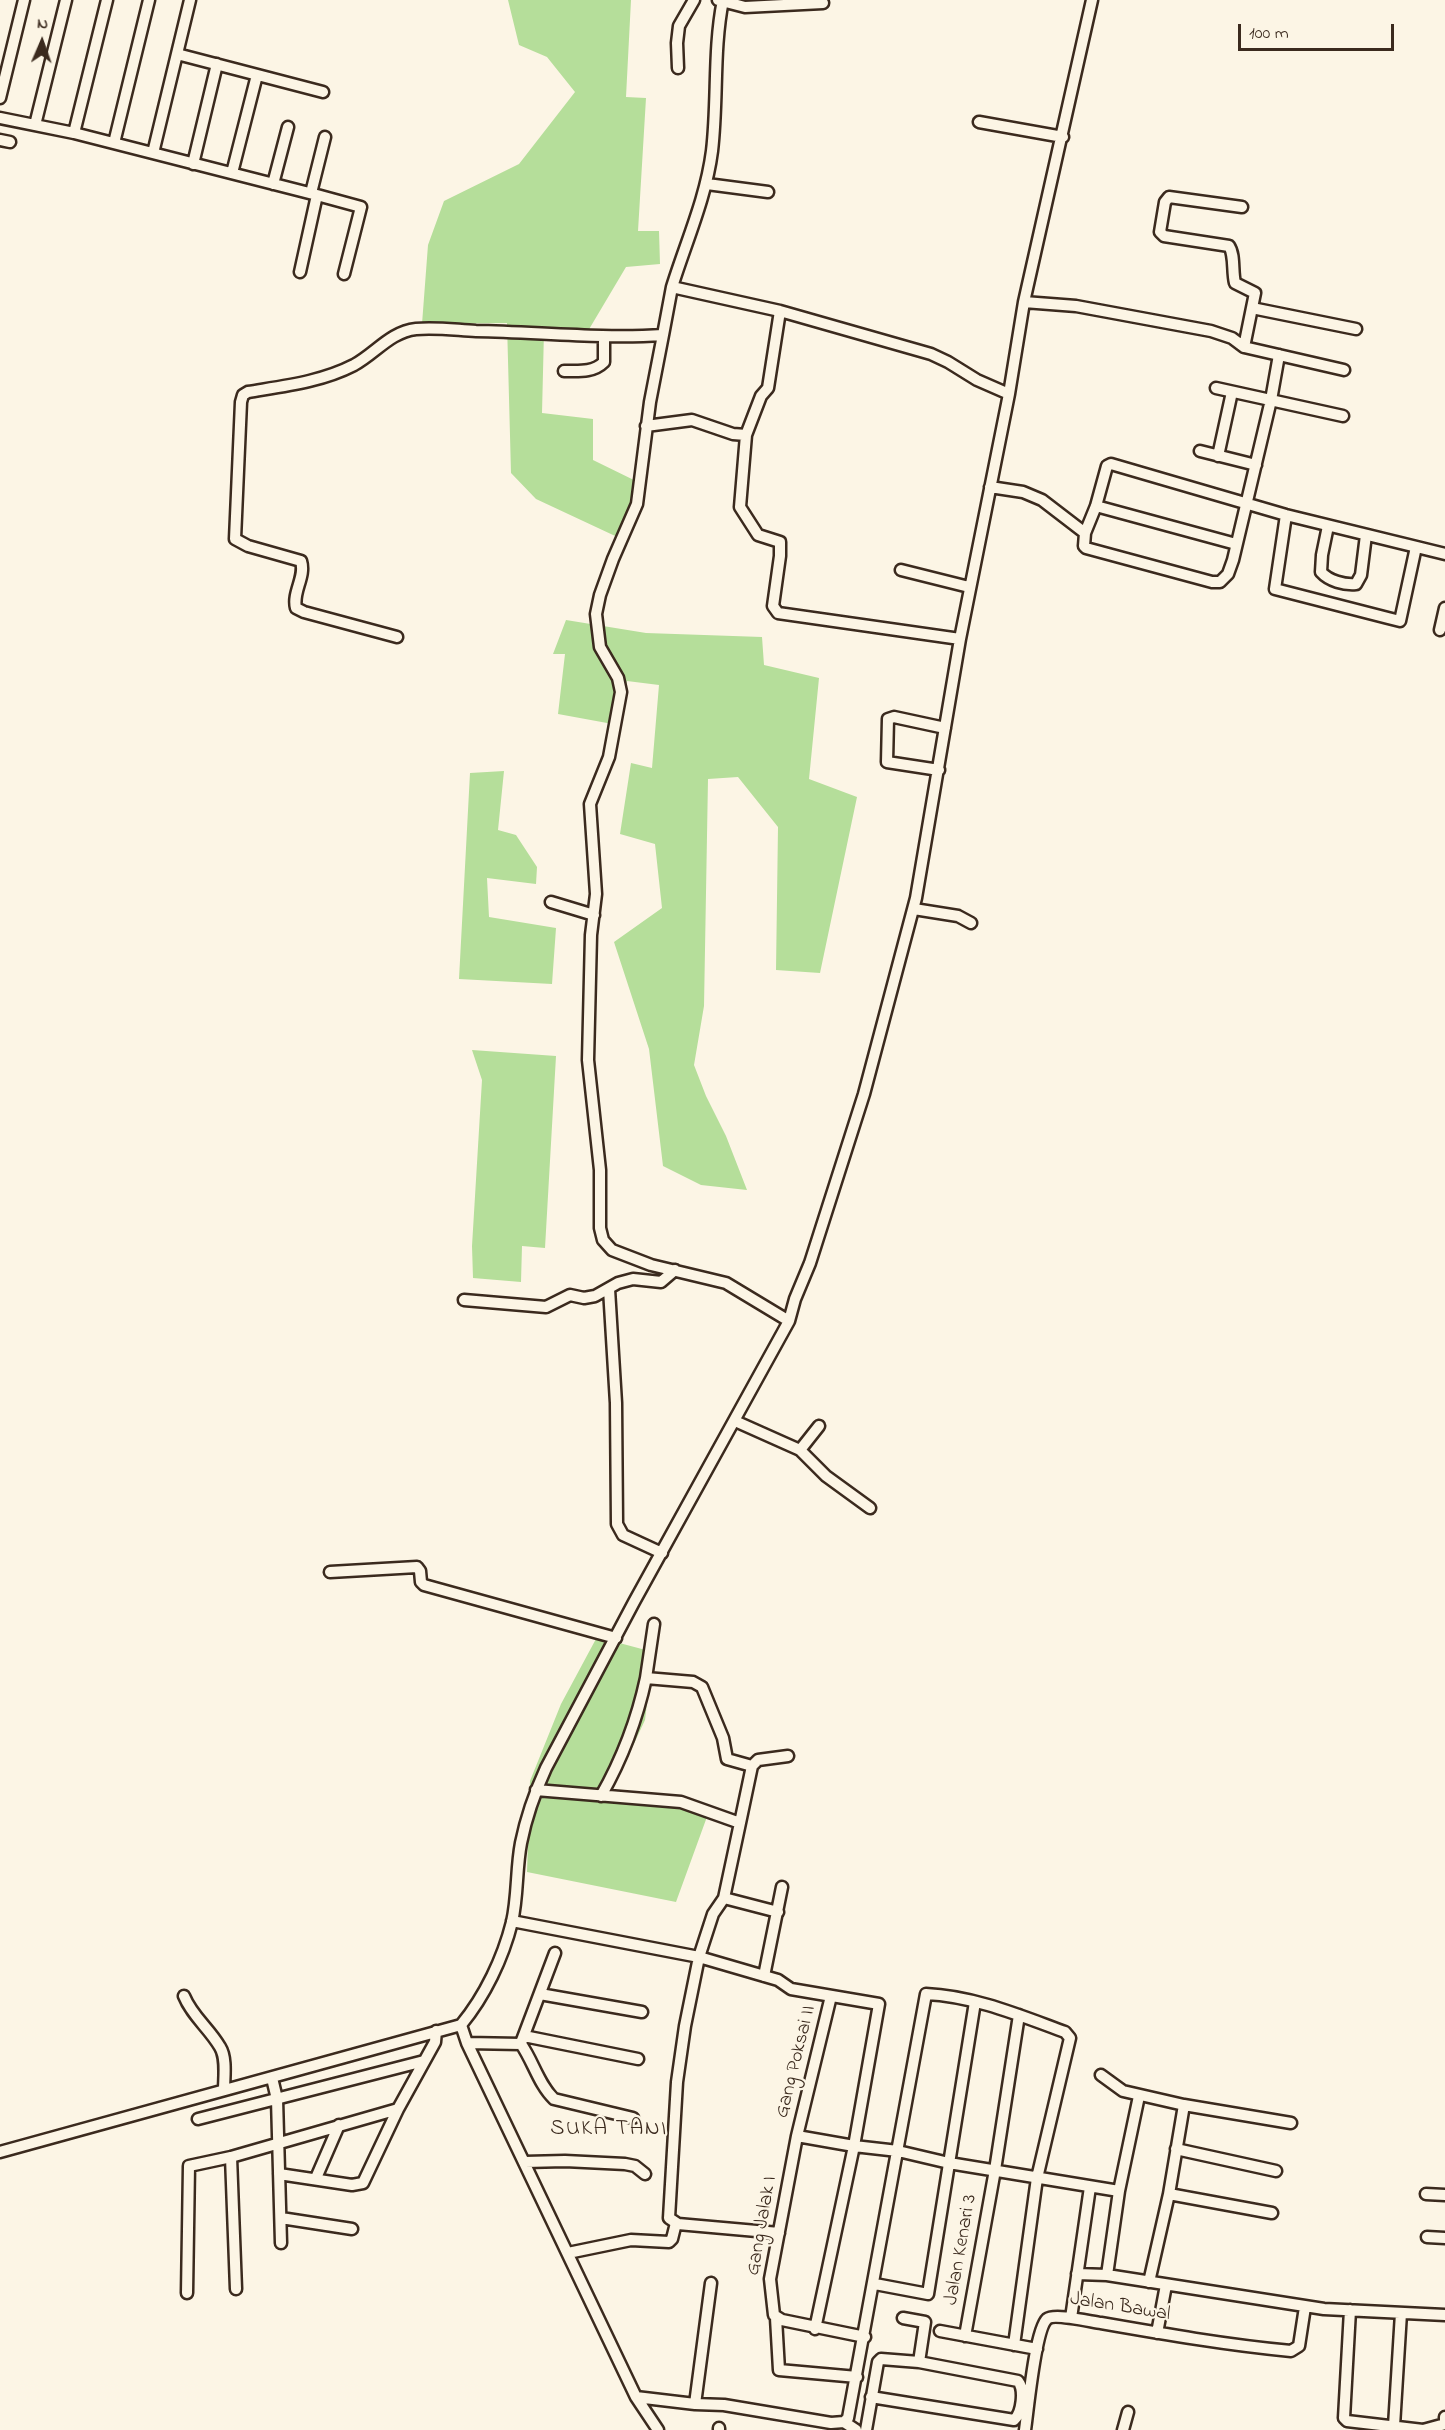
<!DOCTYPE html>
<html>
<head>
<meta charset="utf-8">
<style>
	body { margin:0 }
	#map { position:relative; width:1445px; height:2430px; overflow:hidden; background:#fcf5e5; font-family:"Indie Flower",sans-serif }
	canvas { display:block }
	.north { position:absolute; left:12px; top:12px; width:60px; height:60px; -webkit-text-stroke:4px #fcf5e5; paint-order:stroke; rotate:2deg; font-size:16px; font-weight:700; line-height:24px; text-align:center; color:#3b2a1e }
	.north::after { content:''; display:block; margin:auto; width:21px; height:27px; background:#3b2a1e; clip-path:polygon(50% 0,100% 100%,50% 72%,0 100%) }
	.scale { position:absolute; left:1238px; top:24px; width:156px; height:27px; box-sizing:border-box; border:3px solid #3b2a1e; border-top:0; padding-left:8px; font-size:18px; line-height:21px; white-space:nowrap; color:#3b2a1e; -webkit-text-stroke:4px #fcf5e5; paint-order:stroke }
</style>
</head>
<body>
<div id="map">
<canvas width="1445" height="2430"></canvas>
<div class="north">N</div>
<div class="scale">100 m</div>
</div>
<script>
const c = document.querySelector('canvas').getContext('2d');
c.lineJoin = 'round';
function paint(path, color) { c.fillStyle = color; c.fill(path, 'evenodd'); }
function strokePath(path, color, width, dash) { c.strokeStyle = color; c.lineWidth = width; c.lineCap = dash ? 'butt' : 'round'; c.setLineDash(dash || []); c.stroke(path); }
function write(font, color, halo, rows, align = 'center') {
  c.font = font + ' "Indie Flower",sans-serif'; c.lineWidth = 4.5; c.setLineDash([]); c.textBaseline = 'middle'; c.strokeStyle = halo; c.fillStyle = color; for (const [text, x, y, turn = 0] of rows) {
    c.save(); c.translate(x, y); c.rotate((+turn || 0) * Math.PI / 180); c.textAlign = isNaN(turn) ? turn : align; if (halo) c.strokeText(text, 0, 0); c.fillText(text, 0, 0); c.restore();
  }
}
const green = new Path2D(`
	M508 0H631L626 97 646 98 638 231H659L660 264 626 267 588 331H544L542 413 593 419V460L642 484 628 542 536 499 511 473 507 323 422 324 428 245 444 201 519 164 575 92 547 57 519 45Z
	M566 620 646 633 762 637 764 665 819 678 809 779 857 797 820 973 776 970 778 827 738 777 708 779 704 1006 694 1065 706 1096 726 1136 747 1190 701 1185 663 1166 649 1049 614 942 662 908 655 844 620 834 631 763 652 768 659 685 627 681 618 725 558 714 565 654H553Z
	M504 771 498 830 516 835 537 867 536 884 487 878 489 917 556 928 552 984 459 979 470 773Z
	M472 1050 556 1056 545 1248 522 1246 521 1282 473 1278 472 1246 482 1080Z
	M597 1637 653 1652 645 1720 611 1793 667 1800 708 1814 676 1902 527 1872 530 1781 561 1704Z`);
const minor = new Path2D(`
	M718 0 745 7 823 3
	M177 54 323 92
	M678 68 677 43 679 26 694 0
	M0 98 24 0
	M0 118 74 133 317 195 300 272
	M979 122 1063 137
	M35 125 66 0
	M74 133 107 0
	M0 140 10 142
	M114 143 149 0
	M153 153 190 0
	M193 164 217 64
	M232 173 257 75
	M273 184 288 127
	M707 184 768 192
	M311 193 325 137
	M317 195 361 207 344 274
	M1242 207 1169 197 1165 202 1160 232 1164 236 1229 246C1235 255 1232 271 1235 283L1255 293 1244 347
	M672 287C686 242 706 198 712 151 718 100 713 50 723 0
	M1024 302 1076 306 1211 331 1232 338 1244 347 1344 370
	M1252 308 1356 329
	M663 335 672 287 780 311 931 354 948 362 977 380 1009 394
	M564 371C578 371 593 373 604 362V337
	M1216 388 1343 416
	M646 426 692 420 733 434 746 435 761 396 768 388 780 311
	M746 435 740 507 758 535 780 542V556L773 606 778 613 960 639
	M1200 451 1256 465
	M1218 456 1232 392
	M990 487 1023 492 1042 500 1085 533 1084 546 1086 548 1212 582H1220L1228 574 1233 560 1271 400 1279 355
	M1096 506 1236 544
	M1286 515 1275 589 1388 618 1400 621 1416 547
	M1328 526 1322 555 1321 572C1329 581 1344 585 1356 584L1361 575 1366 535
	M1085 533 1096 506 1107 466 1111 464 1286 515 1445 554
	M901 570 969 587
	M1440 630 1445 608
	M397 637 304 612 296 608C292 592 306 577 301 561L248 546 235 539 241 402 243 395 248 392C284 386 321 382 354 365 376 353 390 332 416 329 435 327 456 330 476 331 538 332 600 339 663 335L650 402 637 504 613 559 600 595 596 614 600 647 618 678 621 692 609 757 590 804 596 894 591 935 588 1060 600 1170V1228L603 1240 612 1250 651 1265 726 1283 789 1321
	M939 770 887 762 888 719 894 717 945 728
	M551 902 594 915
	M914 909 958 916 971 923
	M609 1289 616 1403 617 1524 623 1535 662 1553
	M464 1300 546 1307 570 1295 584 1298 595 1296 618 1283 633 1279 661 1282 675 1270
	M735 1421 800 1450 826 1476 870 1508
	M800 1450 819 1426
	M330 1572 417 1567 420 1571 421 1582 424 1585 616 1638
	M646 1678 654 1624
	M536 1790 681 1802 740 1823 724 1898 713 1914 699 1957 685 2026 677 2082 669 2218 678 2224 779 2233
	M601 1796C622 1759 637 1720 646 1678L693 1682 702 1687 723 1738 727 1759 752 1766
	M740 1823 752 1766 758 1760 788 1756
	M724 1898 778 1912
	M512 1921 699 1957 778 1980 791 1989 879 2004 854 2146 815 2329
	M764 1976 782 1887
	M540 1994 642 2012
	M184 1996C192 2016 209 2028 220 2047 227 2058 224 2078 224 2090
	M831 1996 797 2136 770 2279 774 2315 782 2320 865 2337
	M461 2025C485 1996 503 1958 512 1922 518 1896 516 1869 521 1843 526 1818 535 1792 546 1768L634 1602 789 1321 795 1299 810 1263 864 1094 916 898 960 639 1009 394 1024 302 1092 0
	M524 2036 638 2059
	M467 2043 521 2044C533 2061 539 2085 554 2099L633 2118
	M521 2043 555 1953
	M1101 2075 1123 2091 1184 2105 1169 2194 1272 2213
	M272 2078 277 2099 281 2243
	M1184 2105 1291 2123
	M198 2119 424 2061
	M797 2136 854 2146 898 2151 949 2163 1119 2191
	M1176 2149 1276 2171
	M0 2152 461 2025 467 2043 636 2397 658 2430
	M231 2157 236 2289
	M525 2162 565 2161 625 2164 635 2166 645 2174
	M279 2174 352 2185 363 2183 398 2109 435 2042 436 2031
	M316 2178 339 2125
	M1426 2194 1445 2195
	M281 2218 352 2229
	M1427 2237 1445 2238
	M568 2253 631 2240 669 2242 672 2239 676 2223
	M1077 2274 1107 2275 1324 2309 1445 2315
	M1107 2275 1119 2191 1139 2096
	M1149 2282 1169 2194
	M875 2284 928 2294 975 2002
	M187 2293 189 2166 231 2157 398 2109
	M1350 2310 1344 2418 1347 2421 1423 2430 1445 2424V2417
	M776 2318 779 2370 857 2377
	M903 2318 925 2322 919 2362
	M1071 2318 1090 2187
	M940 2331 1037 2349
	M1157 2333 1166 2285
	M965 2336 995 2170 1019 2015
	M636 2397 695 2404 724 2405 831 2423 844 2422 848 2418 926 1994C974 1996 1021 2016 1065 2032L1070 2038 1037 2178 1014 2345
	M695 2404 711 2283
	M844 2422 856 2430
	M1394 2426 1401 2313
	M719 2430V2428
	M866 2430 878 2362 881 2359 919 2362 1018 2381C1025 2390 1022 2413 1014 2420L871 2397
	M1025 2430C1028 2410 1035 2330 1047 2319 1054 2313 1092 2322 1101 2323 1164 2334 1227 2345 1291 2351L1299 2346 1305 2307
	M1123 2430 1128 2412`);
const streetNames = [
	["Gang Poksai II",797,2062,-76],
	["Gang Jalak I",763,2226,-80],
	["Jalan Kenari 3",962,2250,-80],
	["Jalan Bawal",1120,2308,9]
];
const quarterNames = [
	["SUKA TANI",609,2130]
];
paint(green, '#b5de9a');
strokePath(minor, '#3b2a1e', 15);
strokePath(minor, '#fcf5e5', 10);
write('20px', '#3b2a1e', '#fcf5e5', streetNames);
c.letterSpacing = '1.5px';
write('22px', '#3b2a1e', '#fcf5e5', quarterNames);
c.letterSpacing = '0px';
</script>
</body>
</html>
